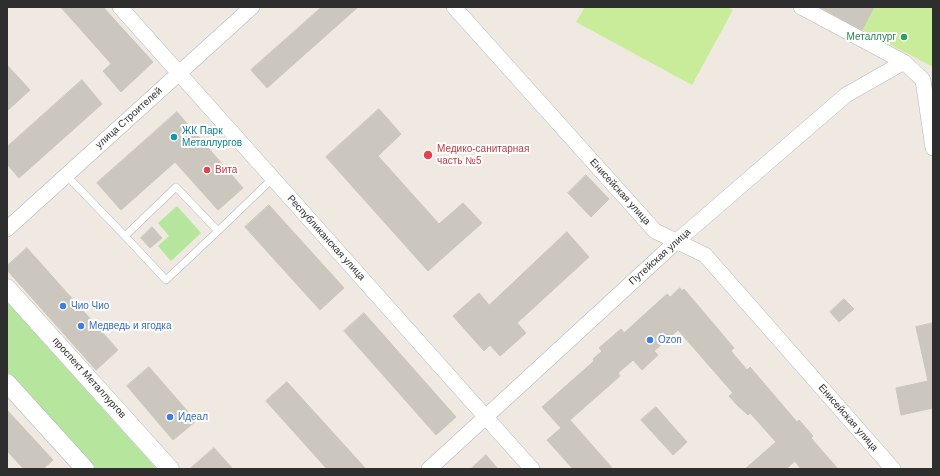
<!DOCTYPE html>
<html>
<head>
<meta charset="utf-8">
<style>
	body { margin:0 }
	#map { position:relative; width:940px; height:476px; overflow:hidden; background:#efe9e1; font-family:Arial,sans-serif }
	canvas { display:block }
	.frame { position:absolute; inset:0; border:8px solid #2e2e2e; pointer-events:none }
</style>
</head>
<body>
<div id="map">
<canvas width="940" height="476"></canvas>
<div class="frame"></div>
</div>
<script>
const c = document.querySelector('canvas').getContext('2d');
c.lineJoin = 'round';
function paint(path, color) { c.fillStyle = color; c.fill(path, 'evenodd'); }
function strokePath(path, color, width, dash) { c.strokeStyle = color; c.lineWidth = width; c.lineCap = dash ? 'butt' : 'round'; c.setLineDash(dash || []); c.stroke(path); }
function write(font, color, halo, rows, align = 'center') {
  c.font = font + ' Arial,sans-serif'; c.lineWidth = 4; c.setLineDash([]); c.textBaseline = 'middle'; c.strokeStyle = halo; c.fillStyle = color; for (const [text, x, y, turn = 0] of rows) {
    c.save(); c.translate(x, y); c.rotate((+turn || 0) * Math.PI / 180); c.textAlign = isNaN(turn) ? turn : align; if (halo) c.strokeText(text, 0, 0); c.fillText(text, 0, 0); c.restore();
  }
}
const green = new Path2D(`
	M177 206 201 233 171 261 158 246 169 236 158 223Z
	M7 302 157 469H94L7 372Z`);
const pitch = new Path2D(`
	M585 7H727L733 10 692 85 576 22Z
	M819 7H933V67Z`);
const building = new Path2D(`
	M61 7H103L153 62 121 92 103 71 111 64Z
	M322 7H358L267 88 251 70Z
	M820 7H874L862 30Z
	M7 65 30 90 7 111Z
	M82 80 102 104 19 178 7 164V147Z
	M379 109 401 134 378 156 439 224 463 203 482 223 428 271 326 157Z
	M177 112 243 188 218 210 175 162 121 210 97 183Z
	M586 175 609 199 591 217 568 193Z
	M269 205 344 288 320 310 245 227Z
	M152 227 162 238 150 248 141 238Z
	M567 232 589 257 517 323 526 333 500 356 490 345 484 351 453 316 479 293 489 305Z
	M27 248 118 350 96 370 7 270V266Z
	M680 288 682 291 684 289 734 348 731 351 747 370 750 367 797 422 799 420 813 436 811 438 838 469H801L795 461 786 469H745L776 442 750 413 748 415 736 404 729 396 733 393 678 330 654 351 658 355 642 370 633 360 618 373 620 376 570 420 613 469H573L547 440 561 428 542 407 594 361 593 359 602 351 599 348 621 329 624 333 667 294 670 297Z
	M844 299 854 309 839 322 830 312Z
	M364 313 456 417 436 435 344 331Z
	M933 323V408L901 415 896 388 928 381 916 327Z
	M149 367 196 421 173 440 127 386Z
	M287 382 366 469H327L266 401Z
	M656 407 687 442 673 455 641 420Z
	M7 410 53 460 43 469H24L7 451Z
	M214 448 233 469H190Z
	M486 455 498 469H471Z`);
const service = new Path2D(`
	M66 175 125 236 176 187 218 231 273 178
	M125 236 166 280 218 231`);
const minor = new Path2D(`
	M120 7 532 469
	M454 7 655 231 705 255 893 469
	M801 7 904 62 923 80 933 148
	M7 229 252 7
	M429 469 677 241 846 95 904 62`);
const tertiary = new Path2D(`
	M7 288 170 469
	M7 383 85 469`);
const markers = [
	[904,37,4,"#2e9e5b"],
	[174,137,4,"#0f9aa8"],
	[428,155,5,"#e0444e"],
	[207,170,4,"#e0444e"],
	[63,306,4,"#3f7fe0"],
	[81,326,4,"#3f7fe0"],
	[650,340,4,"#3f7fe0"],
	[170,417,4,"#3f7fe0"]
];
const leisureNames = [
	["Металлург",896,37]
];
const streetNames = [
	["улица Строителей",129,118,-42],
	["Енисейская улица",620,192,48],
	["Республиканская улица",326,238,48],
	["Путейская улица",660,257,-42],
	["проспект Металлургов",89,378,48],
	["Енисейская улица",848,418,49]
];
const cultureNames = [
	["ЖК Парк",182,131],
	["Металлургов",182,143]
];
const healthNames = [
	["Медико-санитарная",437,149],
	["часть №5",437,161],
	["Вита",215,170]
];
const shopNames = [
	["Чио Чио",71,306],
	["Медведь и ягодка",89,326],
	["Ozon",658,340],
	["Идеал",178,417]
];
paint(green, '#b6e59e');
paint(pitch, '#c9ec9a');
paint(building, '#cbc7bf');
strokePath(building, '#cbc5ba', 1);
strokePath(service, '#b4b7c1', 8);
strokePath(minor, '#b4b7c1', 16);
strokePath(tertiary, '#b4b7c1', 19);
strokePath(service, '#fff', 7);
strokePath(minor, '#fff', 15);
strokePath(tertiary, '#fff', 18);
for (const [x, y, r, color] of markers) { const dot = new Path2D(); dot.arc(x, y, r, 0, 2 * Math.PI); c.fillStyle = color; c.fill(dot); strokePath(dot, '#fff', 1.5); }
write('10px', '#27864d', '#fff', leisureNames, 'right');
write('10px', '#2e2e2e', '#fff', streetNames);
write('10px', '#0d838f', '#fff', cultureNames, 'left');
write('10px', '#be3a42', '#fff', healthNames, 'left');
write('10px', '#366cbe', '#fff', shopNames, 'left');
</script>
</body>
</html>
